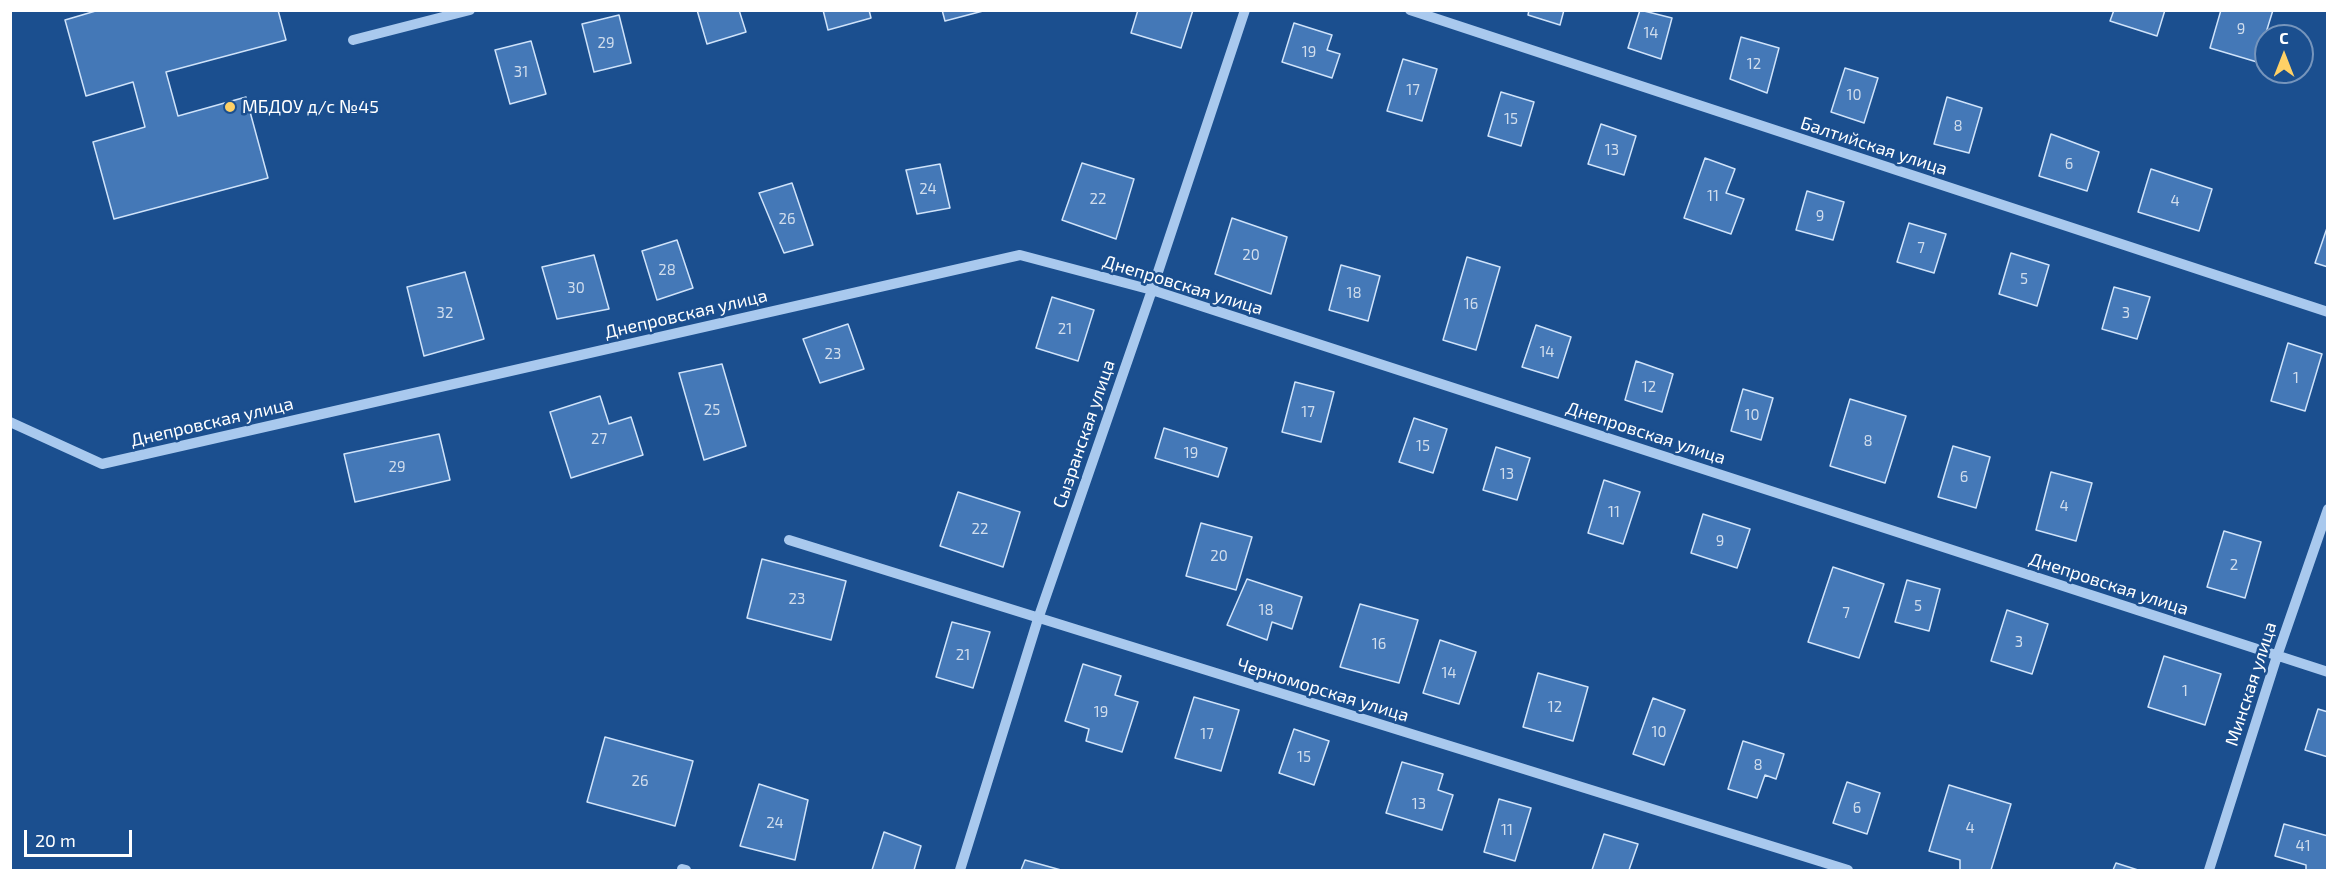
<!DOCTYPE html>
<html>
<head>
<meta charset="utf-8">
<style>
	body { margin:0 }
	#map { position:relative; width:2338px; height:881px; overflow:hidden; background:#1b4f8f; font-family:"Exo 2",sans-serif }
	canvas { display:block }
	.frame { position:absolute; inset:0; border:12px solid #fff; pointer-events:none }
	.north { position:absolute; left:2254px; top:24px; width:60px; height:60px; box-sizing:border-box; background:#1b4f8f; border:2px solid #7695bc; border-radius:50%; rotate:0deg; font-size:16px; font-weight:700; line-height:24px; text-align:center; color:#fff }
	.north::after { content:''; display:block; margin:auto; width:21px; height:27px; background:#ffd166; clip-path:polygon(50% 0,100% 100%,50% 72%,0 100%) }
	.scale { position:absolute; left:24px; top:830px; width:108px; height:27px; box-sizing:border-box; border:3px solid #fff; border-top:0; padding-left:8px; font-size:18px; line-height:21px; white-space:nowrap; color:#fff; -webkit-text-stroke:4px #1b4f8f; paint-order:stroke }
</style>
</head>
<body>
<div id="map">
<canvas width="2338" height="881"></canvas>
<div class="frame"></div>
<div class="north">С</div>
<div class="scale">20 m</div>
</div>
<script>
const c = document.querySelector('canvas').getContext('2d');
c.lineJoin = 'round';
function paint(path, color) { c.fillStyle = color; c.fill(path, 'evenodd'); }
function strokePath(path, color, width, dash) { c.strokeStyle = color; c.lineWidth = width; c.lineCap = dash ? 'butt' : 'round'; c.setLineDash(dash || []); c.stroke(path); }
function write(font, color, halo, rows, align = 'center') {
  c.font = font + ' "Exo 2",sans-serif'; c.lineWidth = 5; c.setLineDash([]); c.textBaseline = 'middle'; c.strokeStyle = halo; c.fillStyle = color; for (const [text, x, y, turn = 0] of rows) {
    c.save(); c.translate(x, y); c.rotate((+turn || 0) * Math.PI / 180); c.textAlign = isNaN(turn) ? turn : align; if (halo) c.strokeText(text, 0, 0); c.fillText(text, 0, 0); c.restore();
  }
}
const building = new Path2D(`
	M99 10H278L286 40 166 72 178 116 246 97 268 178 114 219 93 142 145 127 133 82 86 96 65 20Z
	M697 10H739L746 32 707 44Z
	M823 10H869L871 18 828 30Z
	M942 10H983V11L945 21Z
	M1138 10H1193L1181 48 1131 33Z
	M1529 10H1564L1560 25 1528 15Z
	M1640 10 1672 18 1661 59 1628 48Z
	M2114 10H2165L2157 36 2110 21Z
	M2221 10H2273L2257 62 2210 48Z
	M619 15 631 63 594 72 582 24Z
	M1294 23 1332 35 1327 50 1340 54 1332 78 1282 62Z
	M1741 37 1779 48 1767 93 1730 79Z
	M531 41 546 94 510 104 495 50Z
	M1403 59 1437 69 1422 121 1387 111Z
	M1845 68 1878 78 1864 123 1831 112Z
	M1501 92 1534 102 1521 146 1488 136Z
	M1947 97 1982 108 1969 153 1934 144Z
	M1601 124 1636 136 1624 175 1588 164Z
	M2051 134 2099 152 2087 191 2039 176Z
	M1705 158 1735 169 1726 193 1744 199 1731 234 1684 218Z
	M1082 163 1134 179 1116 239 1062 220Z
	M940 164 950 208 917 214 906 170Z
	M2151 169 2212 189 2199 231 2138 212Z
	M792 183 813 245 784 253 759 193Z
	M1807 191 1844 202 1833 240 1796 230Z
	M1232 218 1287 237 1271 294 1215 274Z
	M1909 223 1946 234 1934 273 1897 262Z
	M2328 225V267L2315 263Z
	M677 240 693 288 657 300 642 251Z
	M2011 253 2049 265 2037 306 1999 294Z
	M594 255 609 309 557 319 542 267Z
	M1467 257 1500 267 1476 350 1443 340Z
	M1341 265 1380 276 1368 321 1329 310Z
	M465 272 484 339 424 356 407 287Z
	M2114 287 2150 297 2137 339 2102 329Z
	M1052 297 1094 310 1078 361 1036 348Z
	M848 324 864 369 820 383 803 339Z
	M1536 325 1571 337 1558 378 1522 367Z
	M2288 343 2322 354 2305 411 2271 401Z
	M1636 361 1673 374 1662 412 1625 400Z
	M722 364 746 446 704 460 679 373Z
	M1295 382 1334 392 1321 442 1282 432Z
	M1743 389 1773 398 1761 440 1731 431Z
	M600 396 609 424 631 417 643 455 571 478 550 412Z
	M1850 399 1906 416 1885 483 1830 466Z
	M1414 418 1447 429 1433 473 1399 462Z
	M1164 428 1227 448 1218 477 1155 458Z
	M439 434 450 480 355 502 344 454Z
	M1953 446 1990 457 1976 508 1938 497Z
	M1496 447 1530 458 1517 500 1483 490Z
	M2051 472 2092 483 2076 541 2036 530Z
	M1604 480 1640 492 1623 544 1588 533Z
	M958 492 1020 512 1003 567 940 546Z
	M1703 514 1750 529 1737 568 1691 553Z
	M1201 523 1252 537 1236 590 1186 576Z
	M2224 531 2261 542 2245 598 2207 587Z
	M762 559 846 581 831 640 747 618Z
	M1833 567 1884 584 1859 658 1808 642Z
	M1247 579 1302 597 1292 629 1272 622 1267 640 1227 625Z
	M1907 580 1940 589 1929 631 1895 622Z
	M1360 604 1418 620 1399 683 1340 667Z
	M2007 610 2048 624 2032 674 1991 661Z
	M952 622 990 632 973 688 936 677Z
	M1440 640 1476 652 1459 704 1423 693Z
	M2164 656 2221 674 2205 725 2148 707Z
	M1083 664 1121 676 1115 695 1138 702 1122 752 1086 741 1089 729 1065 721Z
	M1538 673 1588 687 1573 741 1523 727Z
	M1194 697 1239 710 1221 771 1175 758Z
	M1653 698 1685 710 1664 765 1633 754Z
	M2318 709 2328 712V757L2305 750Z
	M1294 729 1329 741 1314 785 1279 773Z
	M605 737 693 761 675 826 587 802Z
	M1743 741 1784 754 1776 779 1765 775 1757 798 1728 789Z
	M1402 762 1443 774 1438 790 1453 795 1442 830 1386 813Z
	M1847 782 1880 793 1867 834 1833 823Z
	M759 784 808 800 795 860 740 846Z
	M1949 785 2011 804 1991 870H1960V860L1929 851Z
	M1499 799 1531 808 1515 861 1484 852Z
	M2284 824 2328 836V870H2306V865L2275 856Z
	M884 832 921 846 914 870H872Z
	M1604 834 1638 844 1629 870H1592Z
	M1025 860 1061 870H1021Z
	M2116 863 2138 870H2113Z`);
const minor = new Path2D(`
	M1410 10 2328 312
	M353 40 470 10
	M10 422 102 464 1020 255 1152 290 2328 672
	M789 540 1848 870
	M682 869 686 870
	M960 870 1038 619 1152 290 1245 10
	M2209 870 2277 656 2328 509`);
const markers = [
	[230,107,6,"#ffd166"]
];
const numberNames = [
	["9",2241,29],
	["14",1651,33],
	["29",606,43],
	["19",1309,52],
	["12",1754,64],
	["31",521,72],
	["17",1413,90],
	["10",1854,95],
	["15",1511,119],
	["8",1958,126],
	["13",1612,150],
	["6",2069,164],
	["24",928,189],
	["11",1713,196],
	["22",1098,199],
	["4",2175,201],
	["9",1820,216],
	["26",787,219],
	["7",1921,248],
	["20",1251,255],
	["28",667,270],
	["5",2024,279],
	["30",576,288],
	["18",1354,293],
	["16",1471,304],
	["32",445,313],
	["3",2126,313],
	["21",1065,329],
	["14",1547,352],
	["23",833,354],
	["1",2296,378],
	["12",1649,387],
	["25",712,410],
	["17",1308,412],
	["10",1752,415],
	["27",599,439],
	["8",1868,441],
	["15",1423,446],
	["19",1191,453],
	["29",397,467],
	["13",1507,474],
	["6",1964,477],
	["4",2064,506],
	["11",1614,512],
	["22",980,529],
	["9",1720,541],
	["20",1219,556],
	["2",2234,565],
	["23",797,599],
	["5",1918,606],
	["18",1266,610],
	["7",1846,613],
	["3",2019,642],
	["16",1379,644],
	["21",963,655],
	["14",1449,673],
	["1",2185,691],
	["12",1555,707],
	["19",1101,712],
	["10",1659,732],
	["17",1207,734],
	["15",1304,757],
	["8",1758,765],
	["26",640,781],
	["13",1419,804],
	["6",1857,808],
	["24",775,823],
	["4",1970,828],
	["11",1507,830],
	["41",2303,846]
];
const poiNames = [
	["МБДОУ д/с №45",242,107]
];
const streetNames = [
	["Балтийская улица",1874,146,18],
	["Днепровская улица",1183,285,17],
	["Днепровская улица",686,314,-13],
	["Днепровская улица",212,422,-13],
	["Днепровская улица",1646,433,18],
	["Сызранская улица",1084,434,-71],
	["Днепровская улица",2109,584,18],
	["Минская улица",2251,684,-72],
	["Черноморская улица",1323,690,17]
];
paint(building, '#4478b7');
strokePath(building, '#cfe3fa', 1.5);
strokePath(minor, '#a9c9ee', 10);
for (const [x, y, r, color] of markers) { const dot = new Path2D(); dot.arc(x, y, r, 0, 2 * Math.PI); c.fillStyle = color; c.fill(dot); strokePath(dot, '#1b4f8f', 2); }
write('15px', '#d0dded', null, numberNames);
write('18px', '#fff', '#1b4f8f', poiNames, 'left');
write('18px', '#fff', '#1b4f8f', streetNames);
</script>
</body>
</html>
